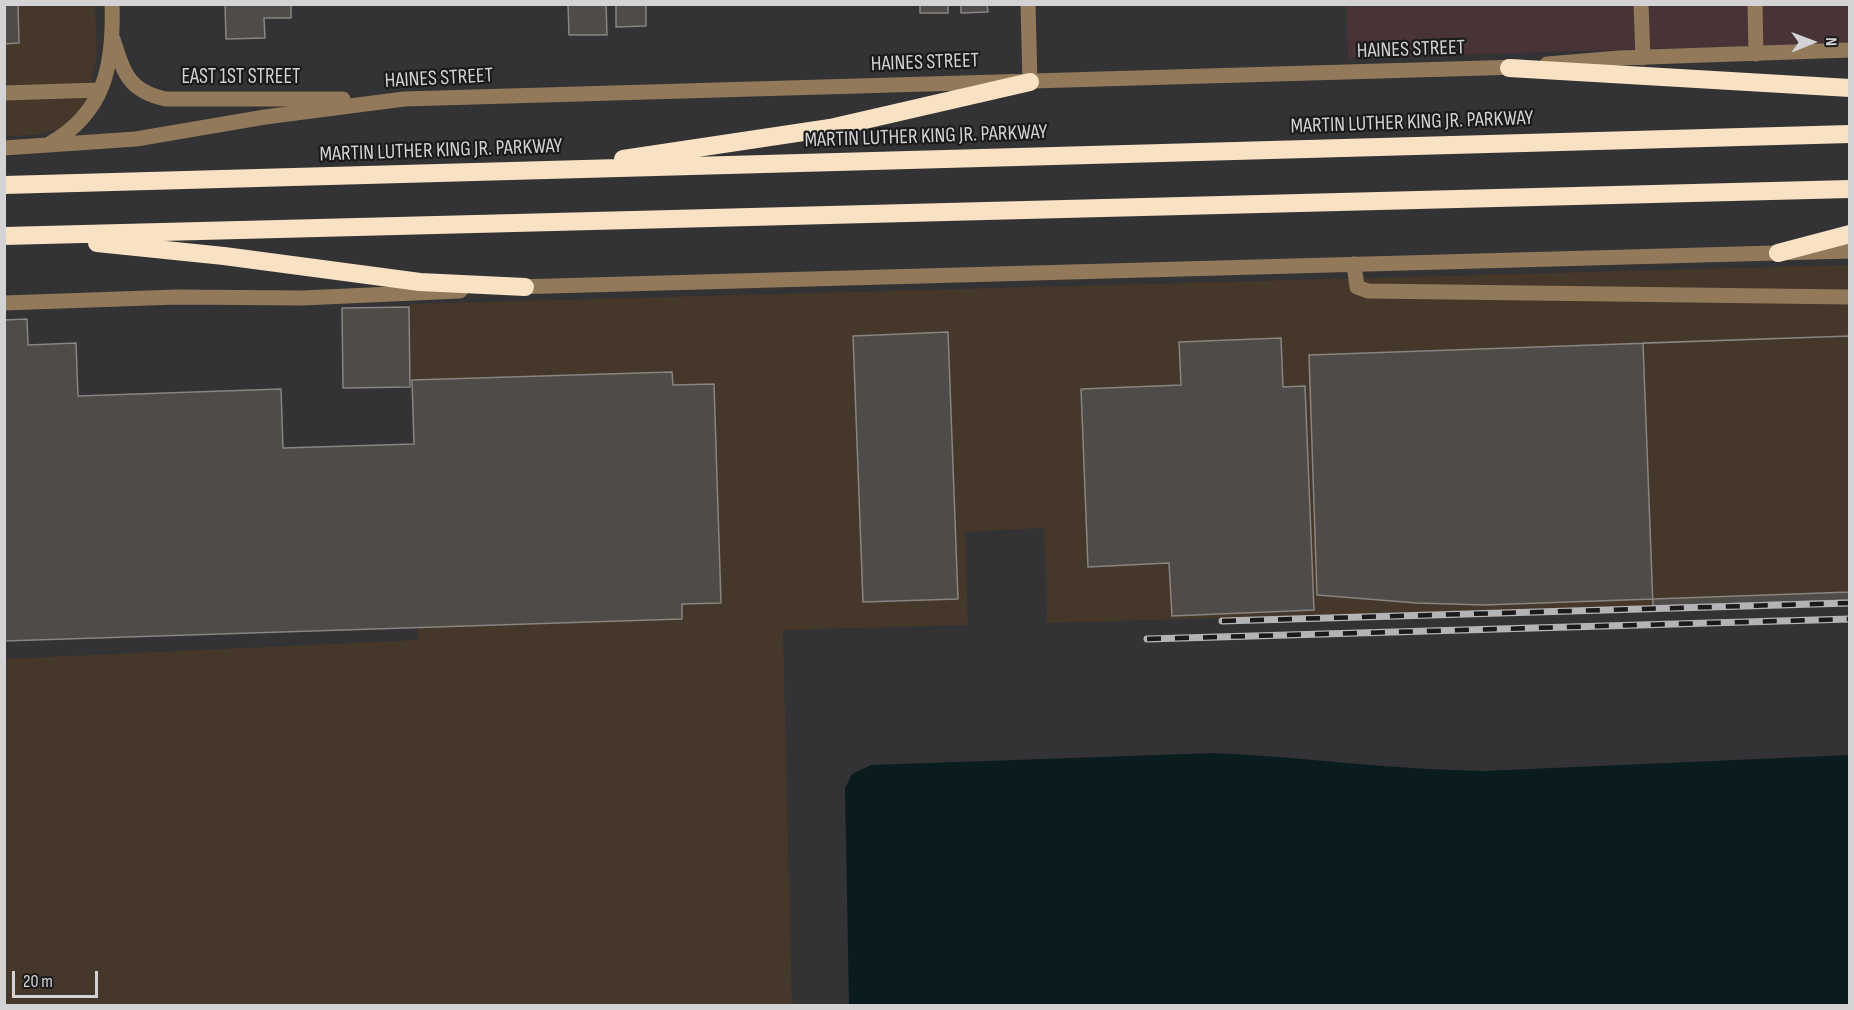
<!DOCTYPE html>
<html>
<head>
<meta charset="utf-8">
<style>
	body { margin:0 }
	#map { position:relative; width:1854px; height:1010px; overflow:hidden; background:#333234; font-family:"Sofia Sans Condensed",sans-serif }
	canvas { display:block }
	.frame { position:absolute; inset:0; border:6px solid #d3d2d4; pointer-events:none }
	.north { position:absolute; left:1782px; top:12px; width:60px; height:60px; -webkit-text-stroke:4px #1b1a1b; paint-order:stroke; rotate:89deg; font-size:16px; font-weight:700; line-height:24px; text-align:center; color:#d3d2d4 }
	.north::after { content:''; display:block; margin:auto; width:21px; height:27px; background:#d3d2d4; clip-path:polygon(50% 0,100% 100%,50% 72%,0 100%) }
	.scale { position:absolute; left:12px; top:971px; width:86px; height:27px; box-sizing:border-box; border:3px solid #d3d2d4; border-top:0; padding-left:8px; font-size:18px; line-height:21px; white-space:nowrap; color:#d3d2d4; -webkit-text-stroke:4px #1b1a1b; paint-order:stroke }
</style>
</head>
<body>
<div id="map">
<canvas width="1854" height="1010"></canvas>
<div class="frame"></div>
<div class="north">N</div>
<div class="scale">20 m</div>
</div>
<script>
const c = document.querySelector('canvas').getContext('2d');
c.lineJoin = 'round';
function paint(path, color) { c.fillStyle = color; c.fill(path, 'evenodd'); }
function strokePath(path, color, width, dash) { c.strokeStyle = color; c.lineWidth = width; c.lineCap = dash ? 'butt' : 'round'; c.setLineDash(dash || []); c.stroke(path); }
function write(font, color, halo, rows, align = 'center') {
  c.font = font + ' "Sofia Sans Condensed",sans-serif'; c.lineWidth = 4.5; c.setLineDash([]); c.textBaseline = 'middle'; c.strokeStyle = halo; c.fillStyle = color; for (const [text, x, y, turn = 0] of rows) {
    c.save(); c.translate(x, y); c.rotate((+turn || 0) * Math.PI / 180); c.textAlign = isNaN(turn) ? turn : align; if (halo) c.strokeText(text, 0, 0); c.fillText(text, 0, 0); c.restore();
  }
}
const commercial = new Path2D(`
	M1346 5H1849V43L1348 58Z`);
const industrial = new Path2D(`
	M4 5H95L97 53 87 105 79 117 59 129 36 135 5 136Z
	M1849 265V600L1047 623 1044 528 965 532 968 625 783 630 792 1005H5L4 659 418 640 409 304Z`);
const water = new Path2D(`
	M1215 753C1305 757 1394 770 1484 771L1849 755V1005H849L845 788 852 774 871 765Z`);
const building = new Path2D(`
	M4 4H18L19 43 4 44Z
	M225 4H291V18H264L265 38 226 39Z
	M568 4H606L607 35H569Z
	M616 4H646V26L616 27Z
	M920 4H948V13H920Z
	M961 4H987L988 12 961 13Z
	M409 307 410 387 343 388 342 308Z
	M27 319 28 345 76 343 78 396 281 389 283 448 414 444 412 380 672 372 673 385 714 384 721 603 682 604V619L4 641V320Z
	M948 332 958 599 863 602 853 336Z
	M1850 336V592L1484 605 1417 603 1317 595 1309 355Z
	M1850 336V600L1653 606 1643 343Z
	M1281 338 1283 387 1305 386 1314 610 1172 616 1169 563 1088 567 1081 389 1181 385 1179 342Z`);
const minor = new Path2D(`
	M1028 4 1030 82
	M1641 4 1643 58
	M1755 4 1756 54
	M113 39C124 73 128 91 166 99H343
	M1547 64 1619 58 1850 50
	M4 93 100 90
	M49 144C105 113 114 65 112 4
	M4 148 136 139 265 117 404 99 1520 67
	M1354 264 1357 287 1368 291 1850 297
	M514 287 1850 251
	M4 303 177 297 302 298 460 291`);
const highway = new Path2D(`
	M1509 68 1850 88
	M623 159 830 128 1030 82
	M4 185 1850 134
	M4 236 1850 189
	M97 243 224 256 420 282 525 287
	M1778 253 1850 234`);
const rail = new Path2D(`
	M1222 621 1850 603
	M1147 639 1850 619`);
const streetNames = [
	["HAINES STREET",1411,50,-2],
	["HAINES STREET",925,63,-2],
	["EAST 1ST STREET",241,78],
	["HAINES STREET",439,79,-3],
	["MARTIN LUTHER KING JR. PARKWAY",1412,123,-2],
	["MARTIN LUTHER KING JR. PARKWAY",926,137,-2],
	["MARTIN LUTHER KING JR. PARKWAY",441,151,-2]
];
paint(commercial, '#483436');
paint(industrial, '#453729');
paint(water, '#0b1c1e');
paint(building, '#4e4b48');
strokePath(building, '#888582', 1.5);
strokePath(minor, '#91795a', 15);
strokePath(highway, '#f9e1c4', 18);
strokePath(rail, '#b4b3b5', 7);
strokePath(rail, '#1b1a1b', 4.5, [14]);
write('21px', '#d3d2d4', '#1b1a1b', streetNames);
</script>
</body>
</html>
